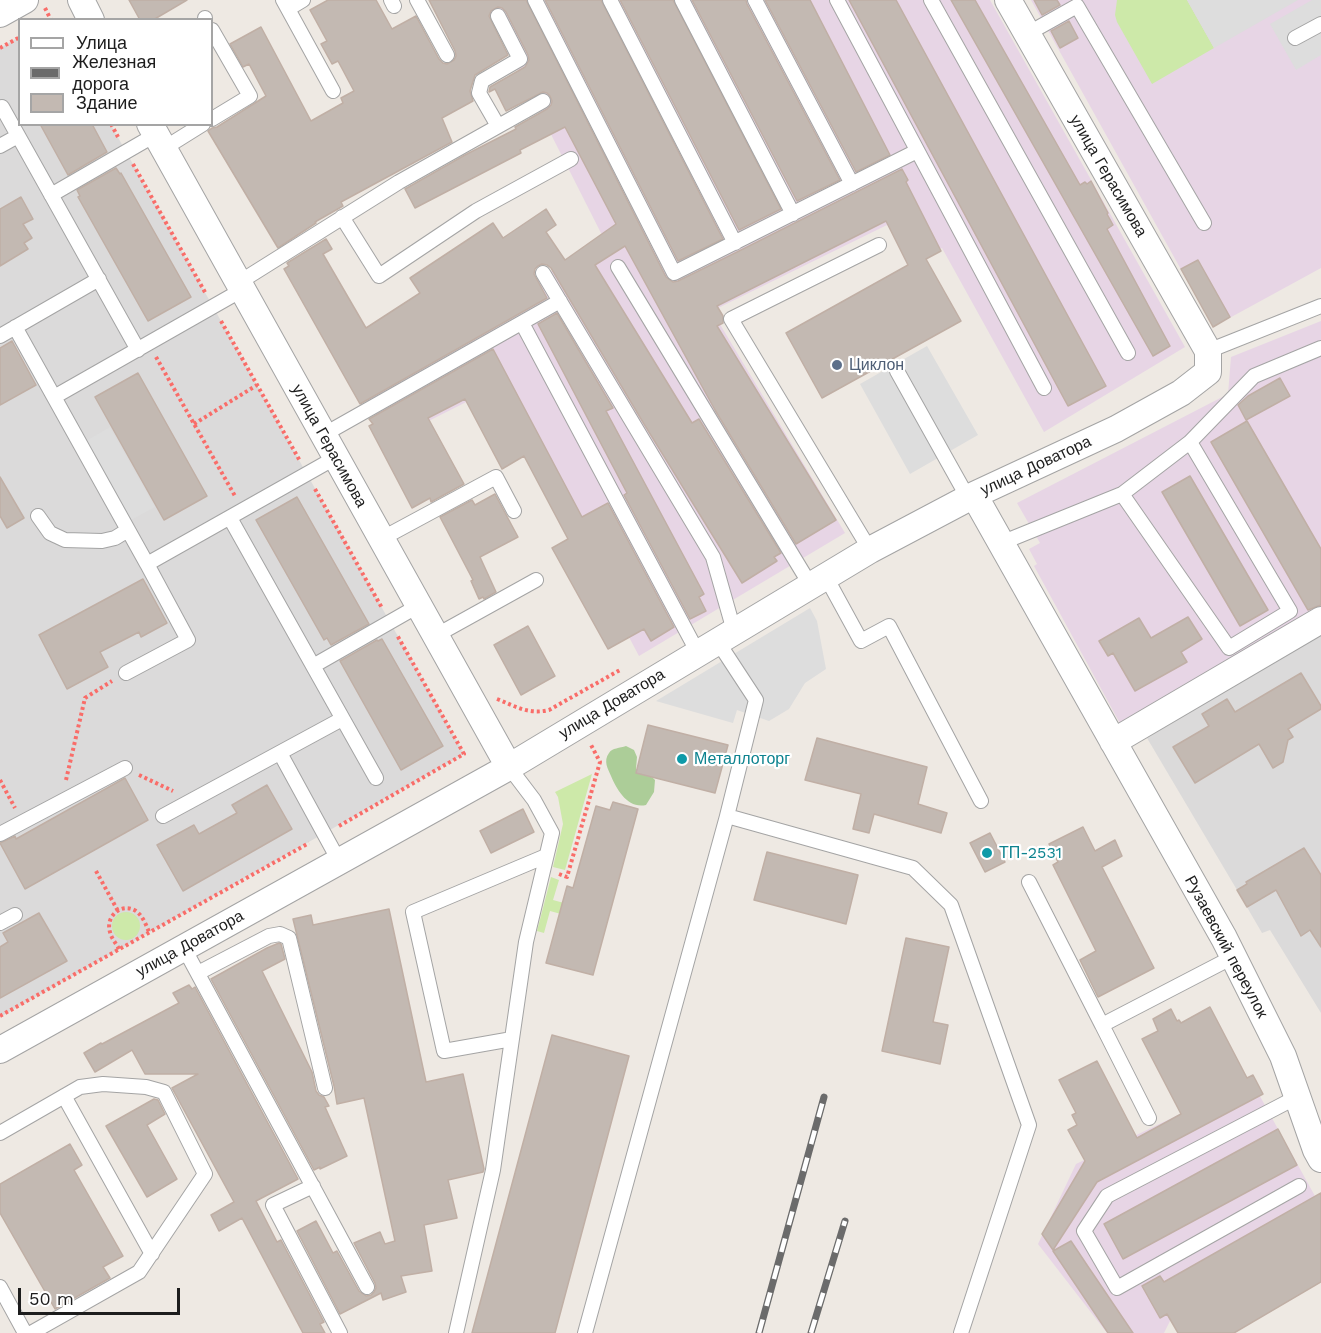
<!DOCTYPE html>
<html>
<head>
<meta charset="utf-8">
<style>
	body { margin:0 }
	#map { position:relative; width:1321px; height:1333px; overflow:hidden; background:#eee9e3; font-family:"Work Sans",sans-serif }
	canvas { display:block }
	.legend { position:absolute; left:18px; top:18px; width:195px; height:108px; box-sizing:border-box; background:#fff; border:2px solid #a5a5a5; margin:0; padding:8px 10px; list-style:none; font-size:18px; color:#1d1d1d }
	.legend li { display:flex; align-items:center; gap:12px; height:30px }
	.legend b { width:30px; border:2px solid #a5a5a5 }
	.scale { position:absolute; left:18px; top:1288px; width:162px; height:27px; box-sizing:border-box; border:3px solid #1d1d1d; border-top:0; padding-left:8px; font-size:18px; line-height:21px; white-space:nowrap; color:#1d1d1d; -webkit-text-stroke:4px #fff; paint-order:stroke }
</style>
</head>
<body>
<div id="map">
<canvas width="1321" height="1333"></canvas>
<ul class="legend">
<li><b style="height:8px;background:#fff"></b>Улица</li>
<li><b style="height:8px;background:#6b6b6b"></b>Железная дорога</li>
<li><b style="height:16px;background:#c3b9b2"></b>Здание</li>
</ul>
<div class="scale">50 m</div>
</div>
<script>
const c = document.querySelector('canvas').getContext('2d');
c.lineJoin = 'round';
function paint(path, color) { c.fillStyle = color; c.fill(path, 'evenodd'); }
function strokePath(path, color, width, dash) { c.strokeStyle = color; c.lineWidth = width; c.lineCap = dash ? 'butt' : 'round'; c.setLineDash(dash || []); c.stroke(path); }
function write(font, color, halo, rows, align = 'center') {
  c.font = font + ' "Work Sans",sans-serif'; c.lineWidth = 4.5; c.setLineDash([]); c.textBaseline = 'middle'; c.strokeStyle = halo; c.fillStyle = color; for (const [text, x, y, turn = 0] of rows) {
    c.save(); c.translate(x, y); c.rotate((+turn || 0) * Math.PI / 180); c.textAlign = isNaN(turn) ? turn : align; if (halo) c.strokeText(text, 0, 0); c.fillText(text, 0, 0); c.restore();
  }
}
const residential = new Path2D(`
	M19 37 20 124 111 125 464 754 0 1017V48Z
	M1321 633V1013L1270 930 1262 933 1237 890 1147 738Z`);
const industrial = new Path2D(`
	M483 0H990L1185 347 1044 432 942 248 920 256 897 239 887 225 712 311 845 533 639 656 496 387 389 441 359 388 604 239Z
	M1031 0H1321V268L1213 327Z
	M1321 321V606L1274 634 1122 727 1034 566 1037 564 1029 549 1040 543 1017 503 1228 394 1231 357Z
	M1251 1080 1321 1207 1173 1315 1164 1333H1107L1038 1244 1076 1164Z`);
const grass = new Path2D(`
	M1117 0H1187L1214 48 1152 84 1117 22 1115 15Z
	M592 774 565 870 553 867 563 824 558 797 555 792Z
	M551 877 559 880 553 900 564 903 561 914 550 911 544 933 537 931Z
	M112 926a14 14 0 1 1 28 0a14 14 0 1 1-28 0Z`);
const forest = new Path2D(`
	M626 746 634 750 637 757 636 769C641 775 650 774 655 780L654 792 646 805C628 809 617 790 611 776 608 769 603 761 609 753 612 748 620 748 626 746Z`);
const parking = new Path2D(`
	M1187 0H1298L1214 48Z
	M1312 0H1321V55L1296 70 1270 24Z
	M927 346 978 435 910 474 860 384Z
	M110 427 155 507 131 520 86 441Z
	M810 608 817 621 826 669 805 683 789 709 769 721 737 710 733 723 656 701Z`);
const building = new Path2D(`
	M129 0H187L153 20H140Z
	M328 0H376L392 29 416 16 439 59 443 63 447 64 454 60 456 56 455 51 429 0H526L666 277 673 282 678 281 739 251 902 169 908 180 906 182 941 251 926 259 961 321 822 398 786 333 908 265 886 221 717 306 723 316V323L717 326 836 520 796 544 715 410 625 246 595 265 692 423 699 419 781 553 774 557 777 561 742 583 644 424 551 268 547 265 542 264 538 266 535 269 534 274 547 298 360 404 284 269 289 266 287 263 326 239 332 249 323 254 366 328 420 293 410 278 493 223 503 238 546 209 556 225 546 232 565 260 616 224 565 127 520 150 521 153 415 208 405 189 465 155 516 129 515 127 547 109 551 105 552 101 550 96 547 93 543 92 506 111 495 89 489 92 490 87 525 67 529 60 528 55 506 12 502 8 498 7 491 11 489 16 508 55 475 75 470 91 473 101 442 118 452 142 341 202 343 206 315 222 316 223 278 248 208 131 212 128 217 127 266 96 249 64 243 67 230 44 261 27 311 121 343 103 341 98 354 91 338 61 332 64 321 44 327 41 310 10Z
	M545 0H601L723 239 678 261Z
	M620 0H673L781 209 739 230Z
	M692 0H746L747 4 840 180 797 201Z
	M765 0H810L890 155 856 172Z
	M849 0H896L1106 386 1068 406Z
	M951 0H975L1080 185 1085 182 1087 184 1091 181 1108 213 1107 214 1113 225 1107 229 1170 346 1153 356Z
	M1034 0H1057L1060 5 1042 15Z
	M1069 21 1078 38 1060 48 1051 31Z
	M40 124H92L107 152 68 175Z
	M116 168 120 174 121 173 191 297 148 321 78 197 80 196 77 190Z
	M21 197 33 219 23 224 32 238 24 243 28 249 0 266V209Z
	M1198 260 1230 317 1213 327 1181 269Z
	M557 313 613 408 606 411 704 594 699 597 706 611 690 619 624 495 627 493 538 324Z
	M12 341 36 385 0 405V348Z
	M493 349 582 517 608 503 674 627 651 641 644 629 608 649 552 548 568 539 524 456 502 469 465 399 428 418 464 484 431 502 430 498 412 508 369 426 373 424 369 419Z
	M138 373 207 496 164 520 95 397Z
	M1280 378 1290 396 1246 420 1238 405 1248 396Z
	M1247 421 1321 549V605L1308 610 1211 442Z
	M1190 476 1268 610 1240 626 1162 492Z
	M0 477 24 518 7 528 0 516Z
	M495 494 518 537 480 557 496 592 484 599 483 597 479 599 471 581 473 580 440 517 472 500 475 505Z
	M297 497 369 624 331 645 327 638 324 640 256 520Z
	M143 579 167 623 141 637 139 632 100 652 108 667 67 689 39 635Z
	M1188 617 1202 639 1181 652 1187 662 1135 691 1113 653 1108 656 1099 641 1139 618 1151 638Z
	M528 626 555 676 521 695 494 645Z
	M382 639 443 746 401 770 340 661 377 640 378 641Z
	M1301 673 1321 706V709L1288 729 1293 737 1288 740 1283 762 1273 768 1259 744 1195 783 1173 747 1209 726 1202 714 1227 699 1235 712Z
	M648 725 728 745 715 793 636 773Z
	M817 738 927 767 918 804 947 813 941 833 874 814 869 833 853 829 861 794 805 780Z
	M125 778 148 820 25 889 0 843 15 836 16 839Z
	M267 785 292 829 183 891 157 845 194 825 199 834 237 813 232 805Z
	M613 802 638 809 593 975 546 963 567 886 573 888 596 806 610 810Z
	M523 809 534 832 491 853 480 831Z
	M1083 827 1095 851 1115 840 1122 856 1102 867 1154 968 1098 997 1080 960 1096 951 1053 865 1058 862 1049 844Z
	M990 833 1005 862 985 872 970 843Z
	M1304 848 1321 875V947L1310 930 1301 936 1276 890 1247 907 1237 890 1247 884 1246 882Z
	M767 852 858 875 846 924 754 900Z
	M389 909 426 1082 463 1074 484 1169 483 1172 448 1180 457 1218 424 1225 432 1271 401 1276 406 1292 383 1300 381 1293 340 1314 297 1231 316 1221 333 1253 337 1251 359 1291 366 1296 371 1295 374 1292 376 1288 375 1283 354 1243 380 1232 385 1244 395 1241 364 1098 337 1104 334 1086 293 919 311 915 313 925Z
	M39 913 67 961 0 998V947L8 942 3 933Z
	M906 938 949 947 933 1022 948 1025 940 1064 882 1051Z
	M279 943 281 944 285 959 262 971 312 1072 316 1091 319 1095 324 1097 329 1106 325 1107 347 1156 320 1169V1167L314 1170 211 979 267 948Z
	M189 985 192 989 195 987 298 1179 256 1201 277 1242 281 1240 324 1322 320 1324 325 1333H303L242 1218 219 1231 211 1215 234 1202 172 1088 198 1074H145L132 1050 95 1072 84 1053 101 1043 102 1044 179 1003 173 993Z
	M1210 1007 1247 1078 1253 1075 1263 1094 1097 1182 1053 1250 1042 1234 1085 1161 1068 1130 1077 1125 1072 1115 1076 1113 1059 1080 1097 1061 1137 1138 1181 1114 1142 1039 1158 1031 1153 1019 1171 1009 1177 1021 1179 1020 1181 1023Z
	M552 1035 629 1056 555 1333H472Z
	M154 1099 158 1100 165 1114 147 1125 177 1179 147 1197 106 1126Z
	M1278 1129 1297 1165 1123 1259 1104 1224Z
	M70 1144 82 1165 74 1170 123 1256 103 1267 110 1278 55 1309 0 1213V1184Z
	M1321 1193V1282L1234 1333H1178L1167 1314 1160 1318 1142 1286 1160 1276 1164 1282Z
	M1071 1241 1089 1268 1133 1333H1108L1053 1251Z`);
const path = new Path2D(`
	M45 8 51 20
	M0 48 20 37
	M111 124 118 137
	M133 164 206 294
	M221 321 300 461
	M156 357 235 496
	M194 424 257 385
	M315 489 382 608
	M497 699C515 706 528 715 549 710L620 670
	M139 775 173 791
	M0 780 15 808
	M66 780 85 698 112 681
	M339 826 464 754 397 635
	M96 871 118 911
	M559 874 567 877 600 762 590 743
	M119 949C116 943 111 938 110 932 105 916 122 902 136 911 143 916 146 925 149 932
	M0 1016 309 843`);
const lane = new Path2D(`
	M283 0 333 91
	M391 0 394 6
	M417 0 447 55
	M535 0 674 273 917 151
	M610 0 735 243
	M682 0 793 214
	M755 0 852 184
	M837 0 1044 388
	M931 0 1128 353
	M288 9 303 0
	M498 16 520 59 482 81 479 93 498 126
	M205 18V20
	M212 30 250 96 212 119
	M1027 34 1077 6 1204 223
	M1295 38 1321 24
	M2 107 138 350
	M0 146 18 136
	M163 149 203 124
	M51 195 155 135
	M342 217 379 276 476 211 571 159
	M618 267 811 586
	M543 273 713 557 734 631
	M238 283 399 182 543 101
	M522 323 698 653
	M15 327 147 564
	M0 336 99 279
	M1208 351 1321 306
	M897 371 968 498
	M54 397 242 290
	M323 435 560 301
	M1122 494 1190 442
	M38 516 50 533 65 540 102 541 115 538 128 530
	M230 518 376 778
	M381 539 496 477 514 511
	M1001 543 1122 494 1229 648 1290 611 1190 442 1254 376 1321 348
	M870 550 731 319 879 245
	M826 577 861 641 889 626 981 801
	M435 636 536 580
	M718 642 756 700 727 816 913 868 951 905 1029 1125 961 1333
	M313 666 418 606
	M126 673 188 640 147 564 335 458
	M280 753 339 861
	M163 816 342 719
	M0 834 125 768
	M1029 882 1102 1025 1233 957
	M0 923 15 915
	M184 948 367 1287
	M198 973 269 936 280 934 289 938 325 1088
	M1102 1025 1149 1118
	M512 1039 444 1051 413 912 546 856
	M64 1096 152 1254
	M1297 1097 1107 1196 1084 1231 1117 1288 1299 1186
	M0 1133 80 1087 103 1084 146 1087 164 1092 205 1174 139 1272 31 1333
	M313 1186 273 1205 340 1333
	M0 1287 25 1333
	M456 1333 493 1170 526 942 552 833 534 800 509 767
	M585 1333 727 816`);
const street = new Path2D(`
	M81 0 91 20
	M0 14 25 0
	M150 124 509 767
	M974 495 1224 938 1283 1056 1316 1150 1321 1159
	M1113 742 1321 620
	M0 1050 509 767 870 550 974 495 1116 429 1181 393 1208 372V351L1008 0`);
const rail = new Path2D(`
	M759 1333 824 1097
	M811 1333 845 1221`);
const markers = [
	[837,365,6,"#5c6f8a"],
	[682,759,6,"#0f9aa8"],
	[987,853,6,"#0f9aa8"]
];
const streetNames = [
	["улица Герасимова",1108,176,60],
	["улица Герасимова",329,446,61],
	["улица Доватора",1036,466,-25],
	["улица Доватора",612,704,-31],
	["улица Доватора",190,944,-29],
	["Рузаевский переулок",1226,947,62]
];
const serviceNames = [
	["Циклон",849,365]
];
const cultureNames = [
	["Металлоторг",694,759],
	["ТП-2531",999,853]
];
paint(residential, '#dbdada');
paint(industrial, '#e7d5e5');
paint(grass, '#cde9a9');
paint(forest, '#accd98');
paint(parking, '#ddd');
paint(building, '#c3b9b2');
strokePath(building, '#c0afa5', 1.5);
strokePath(lane, '#a4a4a4', 16);
strokePath(street, '#a4a4a4', 28);
strokePath(path, '#f96d69', 4, [3, 3]);
strokePath(lane, '#fff', 14);
strokePath(street, '#fff', 26);
strokePath(rail, '#6b6b6b', 7);
strokePath(rail, '#fff', 4.5, [14]);
for (const [x, y, r, color] of markers) { const dot = new Path2D(); dot.arc(x, y, r, 0, 2 * Math.PI); c.fillStyle = color; c.fill(dot); strokePath(dot, '#fff', 2); }
write('16px', '#1d1d1d', '#fff', streetNames);
write('16px', '#4e5e75', '#fff', serviceNames, 'left');
write('16px', '#0d838f', '#fff', cultureNames, 'left');
</script>
</body>
</html>
